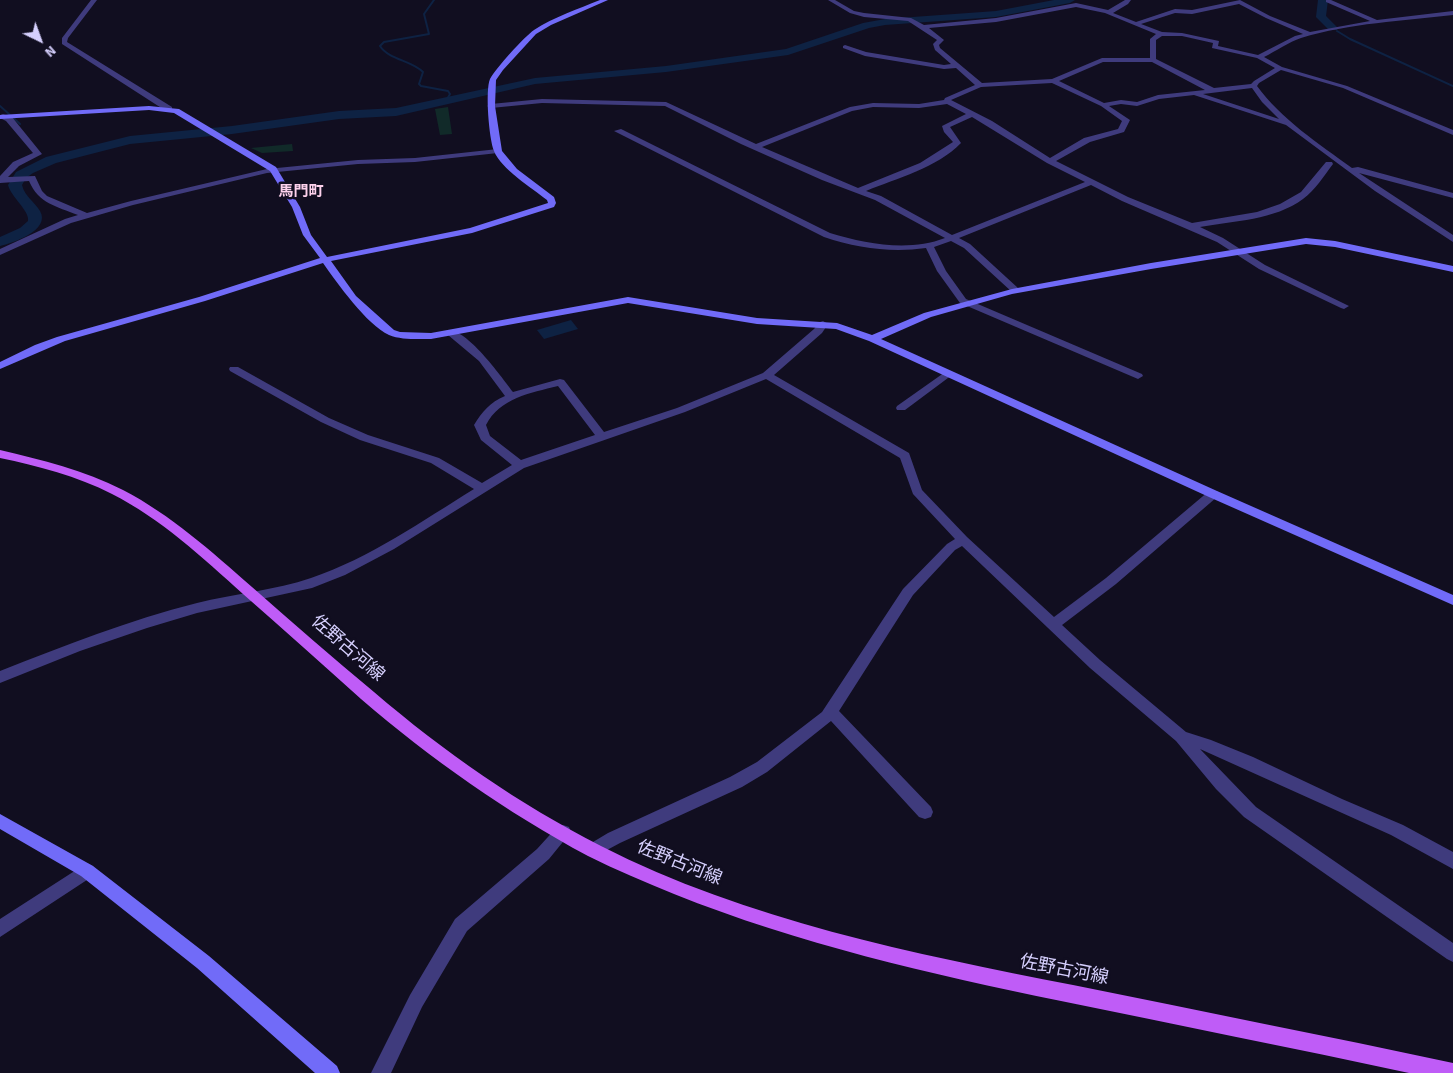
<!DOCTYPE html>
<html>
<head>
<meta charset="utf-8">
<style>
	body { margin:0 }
	#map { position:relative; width:1453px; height:1073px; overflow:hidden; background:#110e20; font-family:"Source Sans 3",sans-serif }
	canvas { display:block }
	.north { position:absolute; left:15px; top:15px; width:50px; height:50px; -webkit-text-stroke:4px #110e20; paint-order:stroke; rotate:138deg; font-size:14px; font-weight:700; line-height:20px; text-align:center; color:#d5cffd }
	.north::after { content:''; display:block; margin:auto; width:18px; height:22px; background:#d5cffd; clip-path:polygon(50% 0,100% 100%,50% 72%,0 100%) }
</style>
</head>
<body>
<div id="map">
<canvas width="1453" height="1073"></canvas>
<div class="north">N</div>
</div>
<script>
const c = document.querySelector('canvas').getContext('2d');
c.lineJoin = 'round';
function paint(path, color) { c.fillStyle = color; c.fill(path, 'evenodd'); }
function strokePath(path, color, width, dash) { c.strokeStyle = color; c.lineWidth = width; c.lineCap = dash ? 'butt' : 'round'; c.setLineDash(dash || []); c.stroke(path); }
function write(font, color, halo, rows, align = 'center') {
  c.font = font + ' "Source Sans 3","Noto Sans JP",sans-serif'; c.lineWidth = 5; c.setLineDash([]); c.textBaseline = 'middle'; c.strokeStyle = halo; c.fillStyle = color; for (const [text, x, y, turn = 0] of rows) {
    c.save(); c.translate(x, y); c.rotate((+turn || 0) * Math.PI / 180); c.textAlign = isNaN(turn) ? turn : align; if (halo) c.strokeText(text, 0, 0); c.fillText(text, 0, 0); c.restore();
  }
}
const green = new Path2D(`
	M448 107 452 134 440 135 435 109Z
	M292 144 293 151 262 153 251 148Z`);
const water = new Path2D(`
	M571 320 578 329 544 339 537 330Z`);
const stream = new Path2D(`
	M434 0 424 14 429 34 384 42 380 46C389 60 411 60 423 72L419 84 421 86 448 91 450 94 446 101
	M1337 31 1350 39 1453 86
	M0 106 20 124`);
const river = new Path2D(`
	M1054 0H1075L1070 3 996 17 885 25 869 28 788 55 666 72 535 84 396 116 339 119 232 134 130 144 56 163 33 173 26 178 22 185C25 197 34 201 40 211 51 230 13 243 0 246V237L20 228 28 221C30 211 11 197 8 185L16 172 46 157 130 136 232 126 339 111 396 108 535 78 666 66 786 49 863 23 885 19 996 11Z
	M1318 0H1328L1326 16 1338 28 1337 30H1329L1316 17Z`);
const street = new Path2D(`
	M91 0H97L68 38 67 42 172 107V111H166L62 44V38Z
	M828 0H835L854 11 864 13 911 18 924 25 996 18 1076 3 1108 10 1125 0H1131L1128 4 1113 13 1136 22 1175 9 1192 10 1240 0 1270 16 1310 32 1370 21 1326 2V0H1331L1377 20 1453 11V15C1403 21 1350 23 1301 38 1289 42 1276 51 1264 57L1282 67 1347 86 1453 130V135L1343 88 1281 70 1259 83 1257 86C1281 119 1319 144 1352 168L1358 167 1453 193V198L1359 173 1453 235V242L1375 191 1286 125 1194 95 1159 99 1137 106 1121 104 1109 106 1130 120 1124 132 1090 142 1056 161 1128 197 1192 223 1257 212 1280 204 1301 192 1326 162H1332L1333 164C1324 176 1315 190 1303 199 1275 220 1233 221 1200 227L1223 238 1265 265 1349 306 1344 309 1341 308 1259 269 1217 242 1122 201 1091 185 959 238 970 244 1018 288V292H1012L964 248 951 241 934 247 946 271 966 299 1142 374 1143 376 1138 379 960 303 937 271 926 248C891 253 857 248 824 237L614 131 621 129 830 233C866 244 909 252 945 238L875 200 822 180 741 144 665 106 542 103 491 108 487 106 491 104 542 99 666 102 756 144 850 107 873 103 919 104 944 100 945 98 975 85 956 68 944 69 865 56 843 48V46L845 45 866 52 944 65 951 64 935 50 933 44 937 40 908 21 864 17 850 13ZM1239 4 1266 18 1303 34 1295 36 1258 55 1218 46 1219 41 1182 33 1162 32 1141 24 1175 13 1192 14ZM1076 7 1105 13 1156 34 1150 39V58H1102L1052 79 982 83 940 48 939 45 944 40 929 28 996 22ZM1162 36H1182L1213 43 1212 48 1257 58 1275 68 1254 81 1251 84 1214 88 1156 59V40ZM1103 62H1152L1205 90 1158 95 1137 102 1121 100 1104 103 1059 81ZM1052 83 1101 106 1122 121 1118 129 1084 138 1050 158 992 121 951 100 981 87ZM1252 88 1262 102 1279 119 1203 94ZM947 104 966 114 942 126 944 132 953 142 920 163 858 188 762 147 852 111 873 107 919 108ZM972 117 1047 163 1085 182 952 235 881 196 866 191C897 178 937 168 961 143L950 127Z
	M3 114 12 117 42 154 19 166 8 177 35 176 42 191 47 196 87 213 131 201 267 169 358 160 415 158 498 149 502 151 498 153 415 162 358 164 267 173 133 205 71 223 0 255V249L65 219 78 215C56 206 39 204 29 181L0 183V176L13 162 33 153 6 121 0 118V115Z
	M823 321 828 324 822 333 774 375 909 453 922 490 967 537 1054 617 1106 578 1209 491H1217L1219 494 1217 497 1116 584 1062 625 1100 660 1186 732 1211 740 1253 757 1342 799 1403 825 1453 852V869L1391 835 1200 749 1256 807 1453 943V962L1447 959 1244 817 1216 789 1176 741 1090 668 962 546 955 550 913 595 839 711 931 807 933 812 931 817 925 819 919 817 831 721 767 772 742 787 620 843 594 857 588 855 586 850 588 845 608 833 730 777 757 762 822 712 903 589 947 544 955 539 913 494 900 458 766 379 685 412 524 468 394 549 345 575 312 588 197 613 147 628 80 651 0 683V671C64 646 129 620 197 603 233 594 276 590 311 578 370 558 422 521 474 489L431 463 360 440 321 422 230 371 229 369 230 367H238L329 418 368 435 439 458 482 483 512 465 481 440 474 425C482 412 490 402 505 396L479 361 448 335V331C466 327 503 379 513 392L560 379 564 380 604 432 677 408 763 373 814 329 820 322ZM558 386 595 435 521 460 490 436 486 425C500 398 530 393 558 386Z
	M948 370 953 373 952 375 905 410H897L896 408 897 406Z
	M563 825 569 827 571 832 549 859 467 931 422 1007 391 1073H371L410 995 455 919 537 849 557 827Z
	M87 863 93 866 95 871 93 876 0 937V919Z`);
const secondary = new Path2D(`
	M600 0H608L551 25 536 34 503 70 496 80 495 106 502 151 517 169 554 197 556 203 554 207 472 233 331 261 356 296 394 330 400 332 431 333 628 297 757 318 837 323 872 335 924 313 1012 289 1151 263 1306 238 1335 241 1453 266V272L1335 247 1306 244 1151 269 1012 294 931 317 881 339 1217 491 1453 595V605L1209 497 869 341 836 329 757 324 628 303 431 339C417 339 401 340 389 335 367 325 337 283 323 263L205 301 65 341 0 369V362L35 345 57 337 199 297 320 258 303 235 292 207 270 171 174 113 149 110 0 119V115L149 106 179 109 276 167 300 207 311 235 327 257 470 228 548 203 547 200C532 188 501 169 494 151 489 139 485 90 490 79 496 68 524 37 534 30 554 17 578 9 600 0Z
	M0 814 93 866 209 956 337 1066 340 1073H315L197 968 81 876 0 829Z`);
const primary = new Path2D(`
	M0 450C42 460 84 470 123 490 171 515 211 551 252 587 292 622 333 658 374 692 444 752 519 804 601 846 746 920 914 954 1073 985 1200 1011 1327 1036 1453 1063V1073H1409C1293 1048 1177 1025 1061 1001 930 974 799 944 674 894 645 882 616 870 588 856 506 812 431 759 361 699 322 664 283 629 243 594 202 557 161 519 112 494 77 476 38 466 0 458Z`);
const farQuarternames = [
	["馬門町",301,193]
];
const nearStreetnames = [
	["佐野古河線",347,649,41],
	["佐野古河線",679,864,22],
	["佐野古河線",1064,971,11]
];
paint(green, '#112a29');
paint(water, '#0e2243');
strokePath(stream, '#0e2243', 2);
paint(river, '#0e2243');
paint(street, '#3f3b7d');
paint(secondary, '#716bf8');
paint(primary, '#bf5cf7');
write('bold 15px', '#fdd1ec', '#110e20', farQuarternames);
write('18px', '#d5cffd', '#110e20', nearStreetnames);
</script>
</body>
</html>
